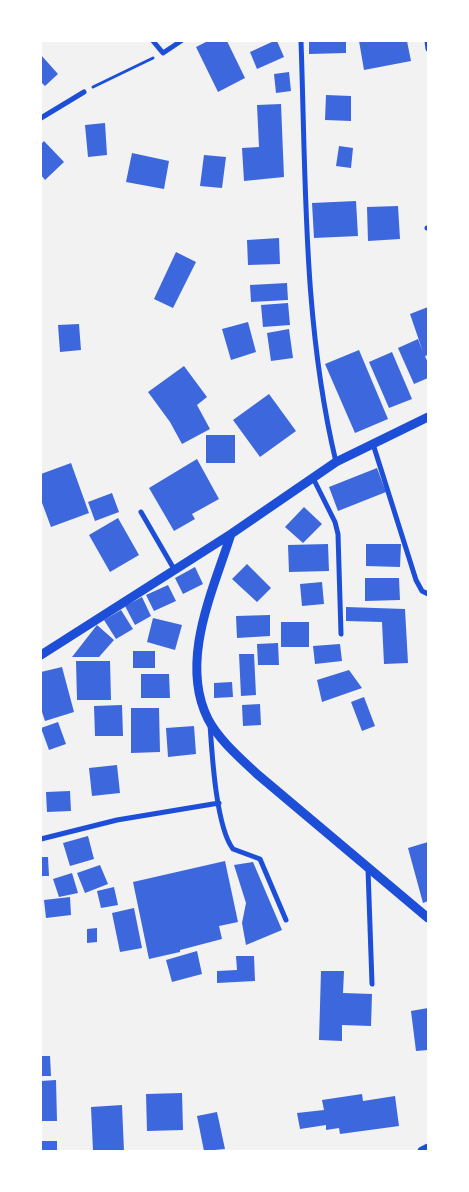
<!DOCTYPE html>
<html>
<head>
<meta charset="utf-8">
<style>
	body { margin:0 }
	#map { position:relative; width:469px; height:1192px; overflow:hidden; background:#f2f2f2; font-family:"Exo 2",sans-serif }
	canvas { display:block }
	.frame { position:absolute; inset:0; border:42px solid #fff; pointer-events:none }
</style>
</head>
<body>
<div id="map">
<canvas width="469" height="1192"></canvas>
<div class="frame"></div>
</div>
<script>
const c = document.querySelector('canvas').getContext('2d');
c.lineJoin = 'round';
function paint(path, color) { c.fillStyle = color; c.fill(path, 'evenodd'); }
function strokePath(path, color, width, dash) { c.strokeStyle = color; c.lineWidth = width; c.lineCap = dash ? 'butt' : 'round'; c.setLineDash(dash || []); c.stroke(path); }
const building = new Path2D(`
	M208 41H227L245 78 218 92 196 47Z
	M274 41H277L284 57 257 69 250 52Z
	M309 41H346V53L309 54Z
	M359 41H407L411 61 364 70Z
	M41 55 58 74 45 86 41 82Z
	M289 72 291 91 276 93 274 74Z
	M326 95 351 96V121L325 120Z
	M281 104 284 177 244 181 242 148 259 147 257 105Z
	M105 123 107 155 88 157 85 125Z
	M44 141 64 162 45 180 41 175V144Z
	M339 146 353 148 351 168 336 166Z
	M132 153 169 161 164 189 126 182Z
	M204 155 226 157 222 188 200 186Z
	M356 201 358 236 314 238 312 203Z
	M398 206 400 239 368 241 367 207Z
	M279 238 280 264 248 265 247 240Z
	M176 252 196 262 173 308 154 299Z
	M287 283 288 300 251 302 250 285Z
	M288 303 290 325 263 327 261 305Z
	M428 307V355L425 356 428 363V378L414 384 398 348 418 339 423 352 410 314Z
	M248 322 256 352 231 360 222 329Z
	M79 324 81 350 60 352 58 325Z
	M289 329 293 358 271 361 267 333Z
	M359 350 388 419 355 433 325 364Z
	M392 352 412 399 389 408 369 362Z
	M184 366 207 397 197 405 210 429 182 444 170 422 148 392Z
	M269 394 296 431 260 457 233 420Z
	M206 435H235V463H206Z
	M197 459 219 499 192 514 195 519 174 531 149 488Z
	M71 463 89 513 51 527 41 500V474Z
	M377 468 386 492 338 511 329 487Z
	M112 493 119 512 95 521 88 502Z
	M304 507 322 524 303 543 285 527Z
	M118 518 139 555 110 572 89 535Z
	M328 544 329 571 289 572 288 545Z
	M366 544H401L400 567 366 566Z
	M247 564 271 588 257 602 232 579Z
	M195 567 203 584 183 594 175 578Z
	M365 578H399L400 600 365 601Z
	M322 582 324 604 302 606 300 584Z
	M168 585 176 601 154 611 146 595Z
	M142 597 151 616 135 625 125 606Z
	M346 607 405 609 408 663 384 664 382 622 346 621Z
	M121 610 133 629 116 639 104 620Z
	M270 615V636L237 638 236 616Z
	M153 618 182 625 175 650 147 642Z
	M281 622H309V647H281Z
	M97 625 114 640 99 657H72Z
	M278 643 279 665H258L257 644Z
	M340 644 342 661 315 664 313 646Z
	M133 651H155V668H133Z
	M239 654H254L256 695 241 696Z
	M76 661H110L111 700H77Z
	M62 667 74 712 45 721 41 709V672Z
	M349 670 362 688 322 702 317 680Z
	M141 674H169L170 698H141Z
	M232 682 233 697 214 698V683Z
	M364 697 375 726 362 731 351 702Z
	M260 704 261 725 243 726 242 705Z
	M122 705 123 736H95L94 706Z
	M131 708H159L160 752 131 753Z
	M58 722 66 744 49 750 41 728Z
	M194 726 196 754 168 757 166 728Z
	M117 765 120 793 92 796 89 768Z
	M70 791 71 811 47 812 46 792Z
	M88 836 94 859 70 866 63 843Z
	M428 842V901L423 903 408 848Z
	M41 857H48L49 876H41Z
	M225 861 238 922 219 926 222 939 180 950V952L149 959 133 882Z
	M253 862 282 930 246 945 242 923 246 903 234 865Z
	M100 865 108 884 85 893 77 873Z
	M72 873 78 893 59 897 53 879Z
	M114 887 118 905 101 908 97 891Z
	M70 897 71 915 46 918 44 900Z
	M134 908 142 948 120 952 112 913Z
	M97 928V942L87 943V929Z
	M197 951 202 974 172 982 166 960Z
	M236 956H254L255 981 217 983V971L237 970Z
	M321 971H344L343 993 372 994 371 1026 342 1025V1041L319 1040Z
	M428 1008V1050L416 1051 411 1011Z
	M41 1056H50L51 1076H41Z
	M56 1080 57 1121H41V1081Z
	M182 1093 183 1130 147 1131 146 1094Z
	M362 1094 363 1101 395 1096 399 1126 340 1134 339 1128 326 1130V1125L300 1129 297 1113 324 1110 322 1100Z
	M122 1105 124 1151H93L91 1107Z
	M217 1112 225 1149 204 1151 197 1116Z
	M42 1141H57V1151H42Z`);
const path = new Path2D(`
	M93 87 153 58`);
const minor = new Path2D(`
	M153 41 163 53 181 41
	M301 41C306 182 303 324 336 462
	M427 41 428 49
	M41 118 84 92
	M427 228H428
	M373 444 416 580 422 591 428 594
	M313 478 335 522 338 534 341 634
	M141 512 174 569
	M210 724C212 754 216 827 233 849L260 859 286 920
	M41 839 117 820 219 803
	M368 869 372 984`);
const tertiary = new Path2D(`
	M231 534C213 591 179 661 208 719 219 740 240 758 257 774L428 918
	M41 655 231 534 336 462 428 417
	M422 1151 428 1148`);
paint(building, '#3d67dc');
strokePath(path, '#1d4ed8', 3);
strokePath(minor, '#1d4ed8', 5);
strokePath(tertiary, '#1d4ed8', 9);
</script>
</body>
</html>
